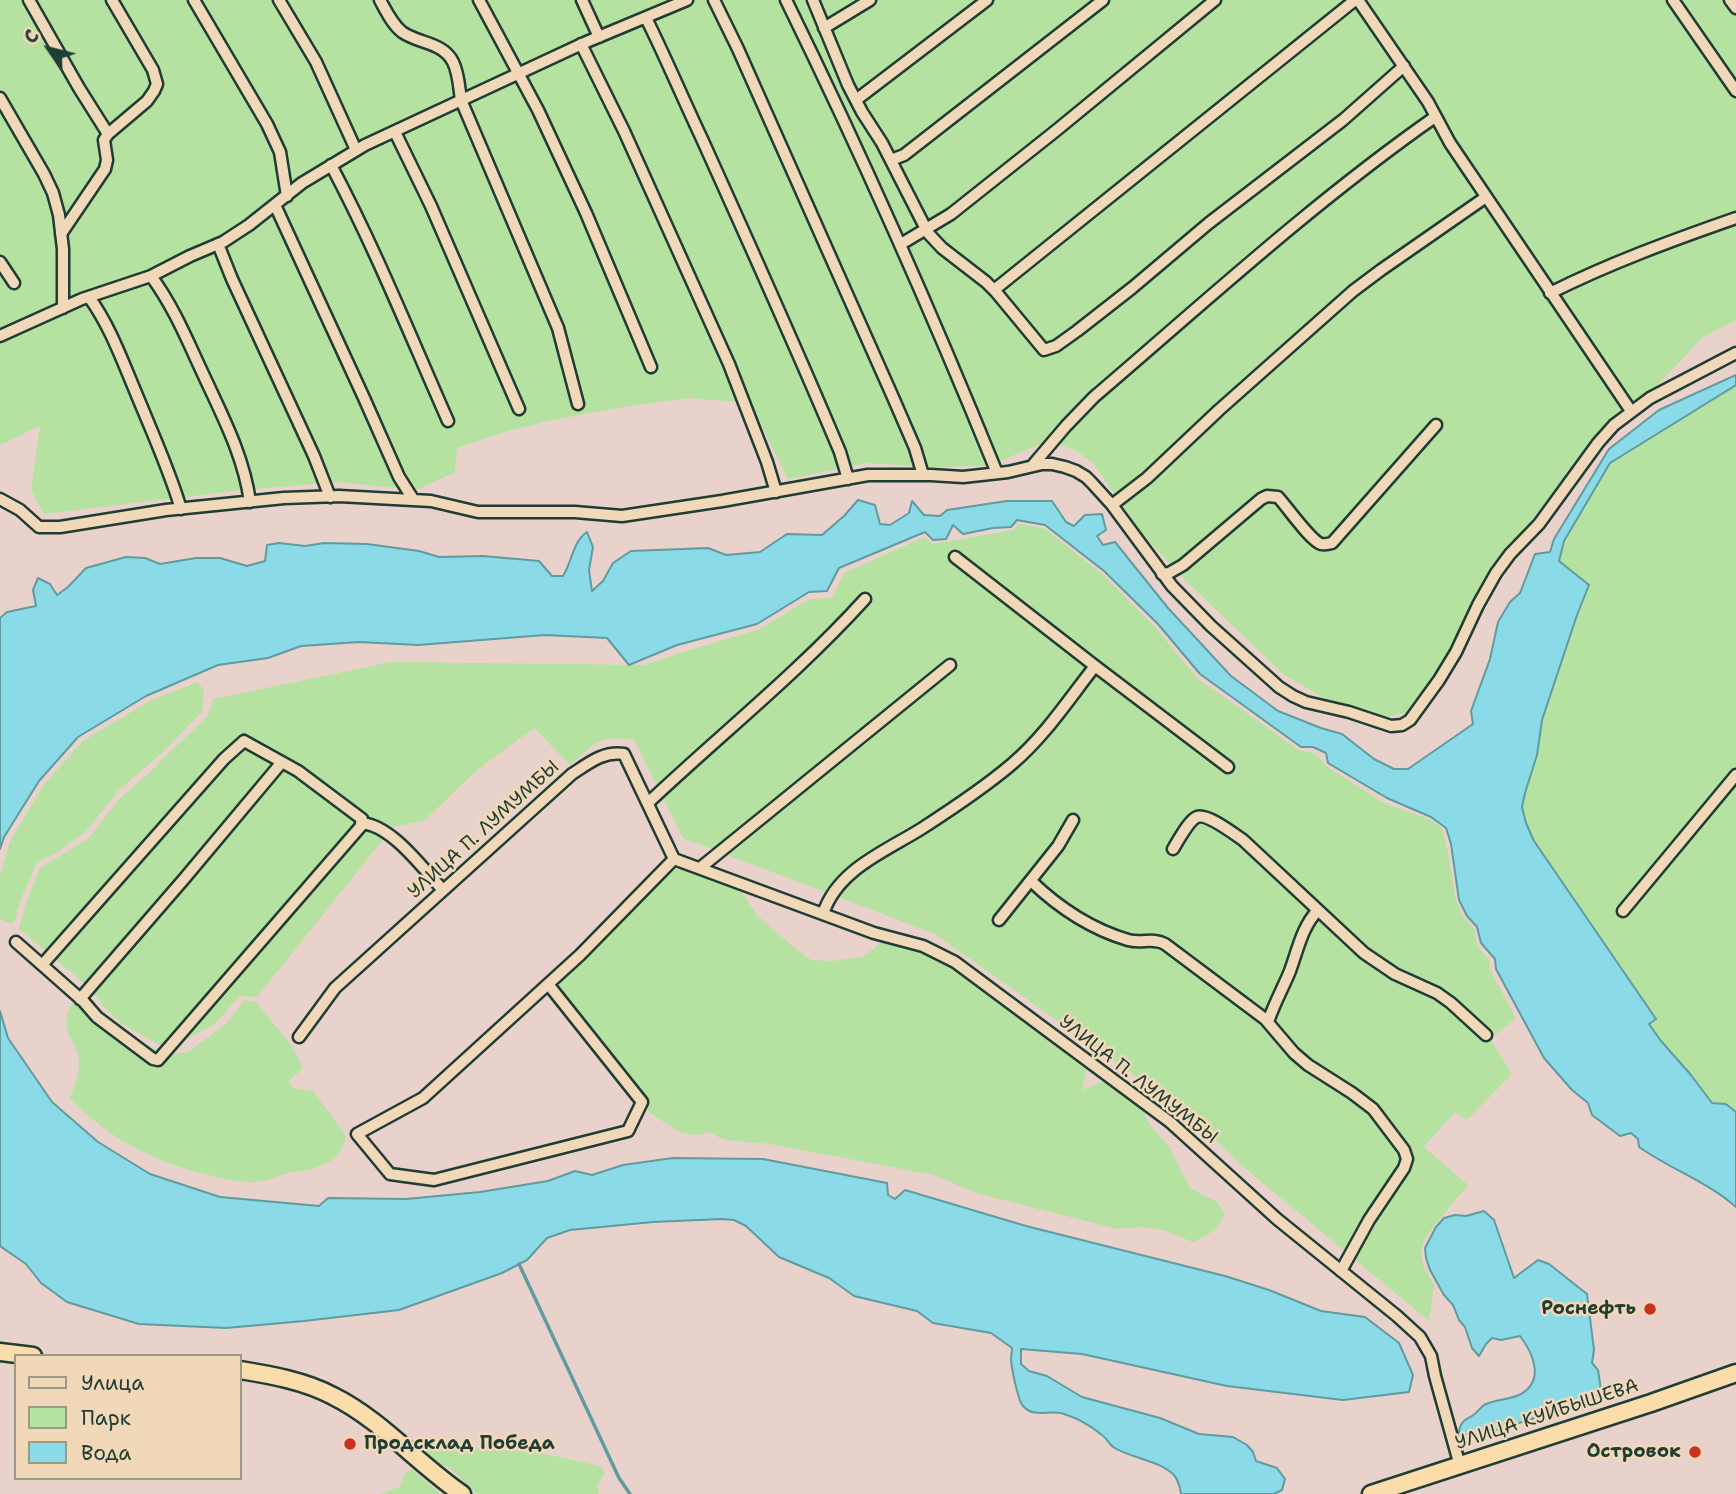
<!DOCTYPE html>
<html>
<head>
<meta charset="utf-8">
<style>
	body { margin:0 }
	#map { position:relative; width:1736px; height:1494px; overflow:hidden; background:#e9d2cc; font-family:"Shantell Sans",sans-serif }
	canvas { display:block }
	.legend { position:absolute; left:14px; top:1354px; width:228px; height:126px; box-sizing:border-box; background:#f1d8b9; border:2px solid #9d9a84; margin:0; padding:9px 12px; list-style:none; font-size:21px; color:#1f3d34 }
	.legend li { display:flex; align-items:center; gap:14px; height:35px }
	.legend b { width:35px; border:2px solid #9d9a84 }
	.north { position:absolute; left:14px; top:14px; width:70px; height:70px; -webkit-text-stroke:5px #f1d8b9; paint-order:stroke; rotate:305deg; font-size:19px; font-weight:700; line-height:28px; text-align:center; color:#1f3d34 }
	.north::after { content:''; display:block; margin:auto; width:24px; height:32px; background:#1f3d34; clip-path:polygon(50% 0,100% 100%,50% 72%,0 100%) }
</style>
</head>
<body>
<div id="map">
<canvas width="1736" height="1494"></canvas>
<ul class="legend">
<li><b style="height:9px;background:#f1d8b9"></b>Улица</li>
<li><b style="height:19px;background:#b5e2a0"></b>Парк</li>
<li><b style="height:19px;background:#8bdae7"></b>Вода</li>
</ul>
<div class="north">С</div>
</div>
<script>
const c = document.querySelector('canvas').getContext('2d');
c.lineJoin = 'round';
function paint(path, color) { c.fillStyle = color; c.fill(path, 'evenodd'); }
function strokePath(path, color, width, dash) { c.strokeStyle = color; c.lineWidth = width; c.lineCap = dash ? 'butt' : 'round'; c.setLineDash(dash || []); c.stroke(path); }
function write(font, color, halo, rows, align = 'center') {
  c.font = font + ' "Shantell Sans",sans-serif'; c.lineWidth = 5; c.setLineDash([]); c.textBaseline = 'middle'; c.strokeStyle = halo; c.fillStyle = color; for (const [text, x, y, turn = 0] of rows) {
    c.save(); c.translate(x, y); c.rotate((+turn || 0) * Math.PI / 180); c.textAlign = isNaN(turn) ? turn : align; if (halo) c.strokeText(text, 0, 0); c.fillText(text, 0, 0); c.restore();
  }
}
const green = new Path2D(`
	M0 0H1736V320L1703 337 1651 392 1591 443 1508 551 1429 693 1405 713 1388 717 1324 698 1283 674 1183 578 1139 530 1093 463 1075 450 1048 441 988 466 933 467 866 463 788 479 750 403 688 398 624 407 552 420 501 433 457 448 455 472 417 490 337 482 234 491 44 514 31 490 40 426 0 445Z
	M1736 385V1112L1726 1104 1712 1103 1691 1075 1661 1041 1649 1024 1656 1018 1534 841 1526 823 1522 807 1525 792 1537 755 1542 720 1577 615 1589 585 1559 561 1564 541 1610 463Z
	M1019 524 1045 529 1102 574 1156 628 1197 678 1300 751C1313 751 1319 755 1326 766L1382 802 1431 820 1442 828 1447 848 1456 900 1462 915 1474 929 1477 945 1490 961V970L1516 1018 1490 1039 1512 1074 1467 1120 1455 1112 1424 1147 1468 1185 1438 1221 1424 1240 1421 1255 1424 1267 1434 1285 1429 1321 1241 1165 1186 1112 935 934 683 838 634 740C597 735 596 743 570 765L534 728 477 770 424 821 393 827 257 997 239 996 216 1023 168 1050 121 1023 103 1006 91 989 19 929 26 903 40 868 89 838 118 800 152 770 208 715 213 699 391 662 644 665 677 654 760 629 809 599 832 598 844 573 924 537 933 544 1013 530Z
	M198 682 204 691 202 712 162 753 119 790 86 831 55 854 37 862 21 899 14 923 5 922 0 918V876L10 841 44 784 83 741 151 700Z
	M684 866 737 885 757 915 791 945 811 960 832 961 862 957 885 940 921 949 953 965 1087 1066 1082 1090 1106 1080 1141 1106 1148 1122 1169 1147 1190 1188 1217 1202 1225 1214C1218 1230 1208 1235 1193 1242L1163 1230 1141 1227 1117 1229 976 1193 934 1175 770 1144 725 1140 708 1132 699 1135 681 1133 650 1113 554 987 670 871Z
	M89 991 95 1006 116 1028 166 1055 188 1052 226 1024 244 1000 256 1002 292 1046 303 1068 288 1082 294 1088 313 1091 346 1136C342 1163 317 1169 293 1172 281 1174 269 1181 257 1182 241 1183 225 1179 209 1175 154 1162 109 1139 70 1098 74 1085 82 1070 78 1055 77 1048 71 1042 69 1035 62 1018 71 995 89 991Z
	M436 1441 470 1442 480 1451C521 1446 561 1458 600 1466L605 1472 597 1487 599 1494H476L449 1467 436 1464 420 1451 421 1444 426 1445Z
	M412 1469 441 1494H379L400 1487 404 1474Z`);
const water = new Path2D(`
	M1736 375V385L1610 463 1564 541 1559 561 1589 585 1577 615 1542 720 1537 755 1525 793 1522 807 1526 823 1534 841 1656 1019 1649 1024 1661 1041 1691 1075 1712 1103 1726 1104 1736 1112V1207C1708 1182 1670 1169 1639 1147L1638 1139 1631 1133 1620 1136 1592 1115 1588 1103 1572 1090 1544 1058 1496 969 1495 959 1481 943 1477 927 1467 916 1459 900 1451 844 1446 828 1431 817 1387 798 1328 763 1326 753 1313 747H1301L1200 674 1158 624 1104 571 1045 525 1017 520 1011 527 993 528 963 534 953 525 946 539 933 540 925 532 839 568 827 591 809 592 757 624 677 645 629 665 607 638 545 635 418 645 359 642 301 646 268 658 218 665 146 696 78 737 39 781 4 837 0 849V618L7 612 36 606 33 590 38 578 50 584 57 595 68 587 86 568 126 557 145 558 160 564 196 558H220L247 566 265 561 267 545 279 543 305 546 324 543 367 544 419 551 439 557 483 556 539 561 552 576H563C572 562 573 541 587 532L593 547 589 570 592 591 603 581 613 563 631 551 708 548 726 555 760 552 787 534 822 535 844 516 858 500 875 505 880 524 890 525 909 513 912 501 924 515 940 516 947 510 1007 501H1052L1066 522 1074 526 1085 515 1102 514 1106 530 1097 536 1103 545 1115 542 1168 608 1231 676 1278 711 1321 728 1342 734 1374 759 1394 769H1408L1473 724 1471 711 1490 659 1498 622 1510 602 1520 593 1535 554 1550 552 1554 539 1609 449 1659 410Z
	M0 1011 8 1038 52 1102 98 1142 150 1174 220 1197 319 1206 328 1198 406 1199 480 1192 548 1181 575 1171 592 1175 623 1165 673 1158 763 1159 887 1183 888 1195 895 1199 905 1190 1026 1226 1225 1276 1269 1290 1321 1311 1365 1317 1399 1343 1413 1375 1409 1392 1343 1400 1227 1386 1082 1354 1021 1349V1364L1029 1371 1047 1376 1082 1397 1160 1418 1199 1434 1233 1437 1247 1445 1253 1452 1256 1461 1277 1468 1285 1479 1282 1490 1274 1494H1181C1180 1487 1178 1479 1173 1474 1158 1460 1130 1458 1113 1447 1109 1443 1106 1438 1102 1435 1091 1426 1077 1418 1064 1414 1051 1409 1034 1419 1023 1406 1018 1401 1011 1366 1011 1359 1011 1355 1012 1352 1012 1348L991 1333 933 1323 917 1311 854 1296 829 1278 779 1257 746 1226 734 1220 722 1219 653 1222 570 1230 547 1238 527 1260 502 1273 399 1310 304 1321 226 1328 139 1324 67 1302 41 1283 26 1264 0 1246Z
	M1484 1211 1494 1220 1514 1278 1538 1260 1549 1264 1587 1294 1594 1350 1592 1363 1598 1370 1601 1390 1592 1400 1484 1434 1468 1435 1459 1432C1460 1422 1465 1420 1472 1416 1477 1413 1480 1408 1484 1405 1496 1399 1510 1400 1521 1394 1545 1380 1533 1353 1520 1336L1501 1340 1492 1338 1486 1344 1479 1356 1472 1348 1465 1327 1459 1320 1453 1305 1444 1295 1430 1270 1426 1258 1425 1248 1436 1227 1444 1218 1455 1215 1466 1216Z`);
const stream = new Path2D(`
	M519 1264 619 1478 630 1494`);
const minor = new Path2D(`
	M29 0 79 88 108 134
	M194 0 267 124 280 152 287 196
	M279 0 316 62 356 150
	M380 0C386 11 392 24 402 32 419 44 443 42 453 62 459 74 459 88 461 100L558 328 578 404
	M479 0 538 110 586 213 651 367
	M582 0 599 37
	M714 0 738 49 892 395 915 448 923 475
	M786 0C862 155 932 313 997 473
	M813 0 848 85 862 112 882 143 928 233 942 248 986 282 996 292 1044 350 1056 346 1077 331 1132 288 1209 223 1343 120 1404 66
	M1358 0 1428 102 1450 143 1631 411
	M1673 0 1736 91
	M1730 0 1736 8
	M646 18C666 58 683 99 702 139 749 243 796 347 840 452L848 479
	M824 28 870 0
	M581 44 624 131 729 364 767 462 776 492
	M0 98 44 174 53 193 59 215 63 249V308
	M856 100 987 0
	M395 132 431 206 519 409
	M891 160 904 155 1103 0
	M331 165C375 248 410 335 448 421
	M275 205 364 398 399 477 413 499
	M61 234 105 169 107 160 104 140 108 134 147 101 154 91 157 84 153 70 112 0
	M218 244 232 279 314 456 330 497
	M901 244 951 214 1058 129 1215 0
	M0 262 14 283
	M151 276C174 307 188 342 204 376 223 417 244 457 250 502
	M994 290 1355 0
	M1550 293C1610 263 1673 240 1736 218
	M89 297C110 326 122 360 136 393 152 432 169 469 181 509
	M0 336 82 299 151 276 190 256 223 242 249 225 302 183 365 145 584 43 687 0
	M1032 466 1066 426 1094 397C1205 302 1315 201 1435 117
	M0 499 20 510 39 527H60L166 510 284 498 339 496 431 501 478 512H575L622 516 722 501 868 475H931L963 477 1008 472 1042 464H1052L1065 467 1076 471 1086 477 1092 483 1112 505 1172 586 1211 626 1279 687 1293 696 1306 702 1349 712 1391 726 1402 725 1410 720 1439 680 1456 652 1478 605 1496 573 1510 554 1539 524 1598 443 1614 425 1650 398 1736 353
	M1112 505 1147 478 1219 410 1353 291 1381 270 1486 197
	M955 557 1095 666 1228 767
	M1162 574 1169 573 1183 565 1261 499 1267 496 1278 497C1288 508 1310 540 1321 544 1326 545 1327 544 1332 543L1436 425
	M648 803C720 735 798 673 865 599
	M361 823C392 825 423 869 443 890
	M1173 849C1178 841 1189 820 1197 817 1207 813 1234 834 1243 840L1364 953 1395 974 1437 993 1451 1003 1486 1035
	M700 868 950 665
	M1031 881C1058 907 1091 929 1128 940 1142 944 1152 937 1165 944L1265 1019 1294 1053 1308 1065 1352 1093 1373 1109 1404 1150 1407 1159 1404 1168 1369 1220 1341 1271
	M1623 911 1736 775
	M823 914C837 870 884 852 921 829 952 809 984 788 1012 764 1045 736 1069 699 1095 666
	M999 920 1058 846 1073 820
	M16 942 84 1002 97 1017 153 1059 158 1060 361 826 362 819 298 771 244 741 224 759 42 965
	M548 984 642 1102 628 1131 434 1180 390 1174 357 1134 423 1098 580 955 674 859 874 933 923 946 955 962 1170 1122 1277 1219 1397 1316 1420 1337 1431 1356 1435 1376 1460 1466
	M80 999 184 879 282 762
	M1268 1022C1274 1004 1283 988 1290 971 1298 949 1302 927 1318 910
	M299 1037 335 988 572 774C589 763 603 751 624 754L674 859`);
const trunk = new Path2D(`
	M0 1352 33 1356
	M240 1370C271 1375 305 1381 333 1396 380 1419 418 1464 462 1494
	M1371 1494 1651 1403 1736 1373`);
const markers = [
	[1650,1309,7,"#c8321e"],
	[350,1444,7,"#c8321e"],
	[1695,1452,7,"#c8321e"]
];
const streetNames = [
	["УЛИЦА П. ЛУМУМБЫ",484,830,-42],
	["УЛИЦА П. ЛУМУМБЫ",1138,1080,38],
	["УЛИЦА КУЙБЫШЕВА",1547,1415,-18]
];
const poiNames = [
	["Роснефть",1636,1309],
	["Продсклад Победа",364,1444,"left"],
	["Островок",1681,1452]
];
paint(green, '#b5e2a0');
paint(water, '#8bdae7');
strokePath(water, '#609b9f', 2);
strokePath(stream, '#609b9f', 3.5);
strokePath(minor, '#1f3d34', 15);
strokePath(trunk, '#1f3d34', 21);
strokePath(minor, '#f1d8b9', 10);
strokePath(trunk, '#faddab', 16);
for (const [x, y, r, color] of markers) { const dot = new Path2D(); dot.arc(x, y, r, 0, 2 * Math.PI); c.fillStyle = color; c.fill(dot); strokePath(dot, '#f1d8b9', 2.5); }
write('19px', '#1f3d34', '#f1d8b9', streetNames);
write('bold 19px', '#1f3d34', '#f1d8b9', poiNames, 'right');
</script>
</body>
</html>
